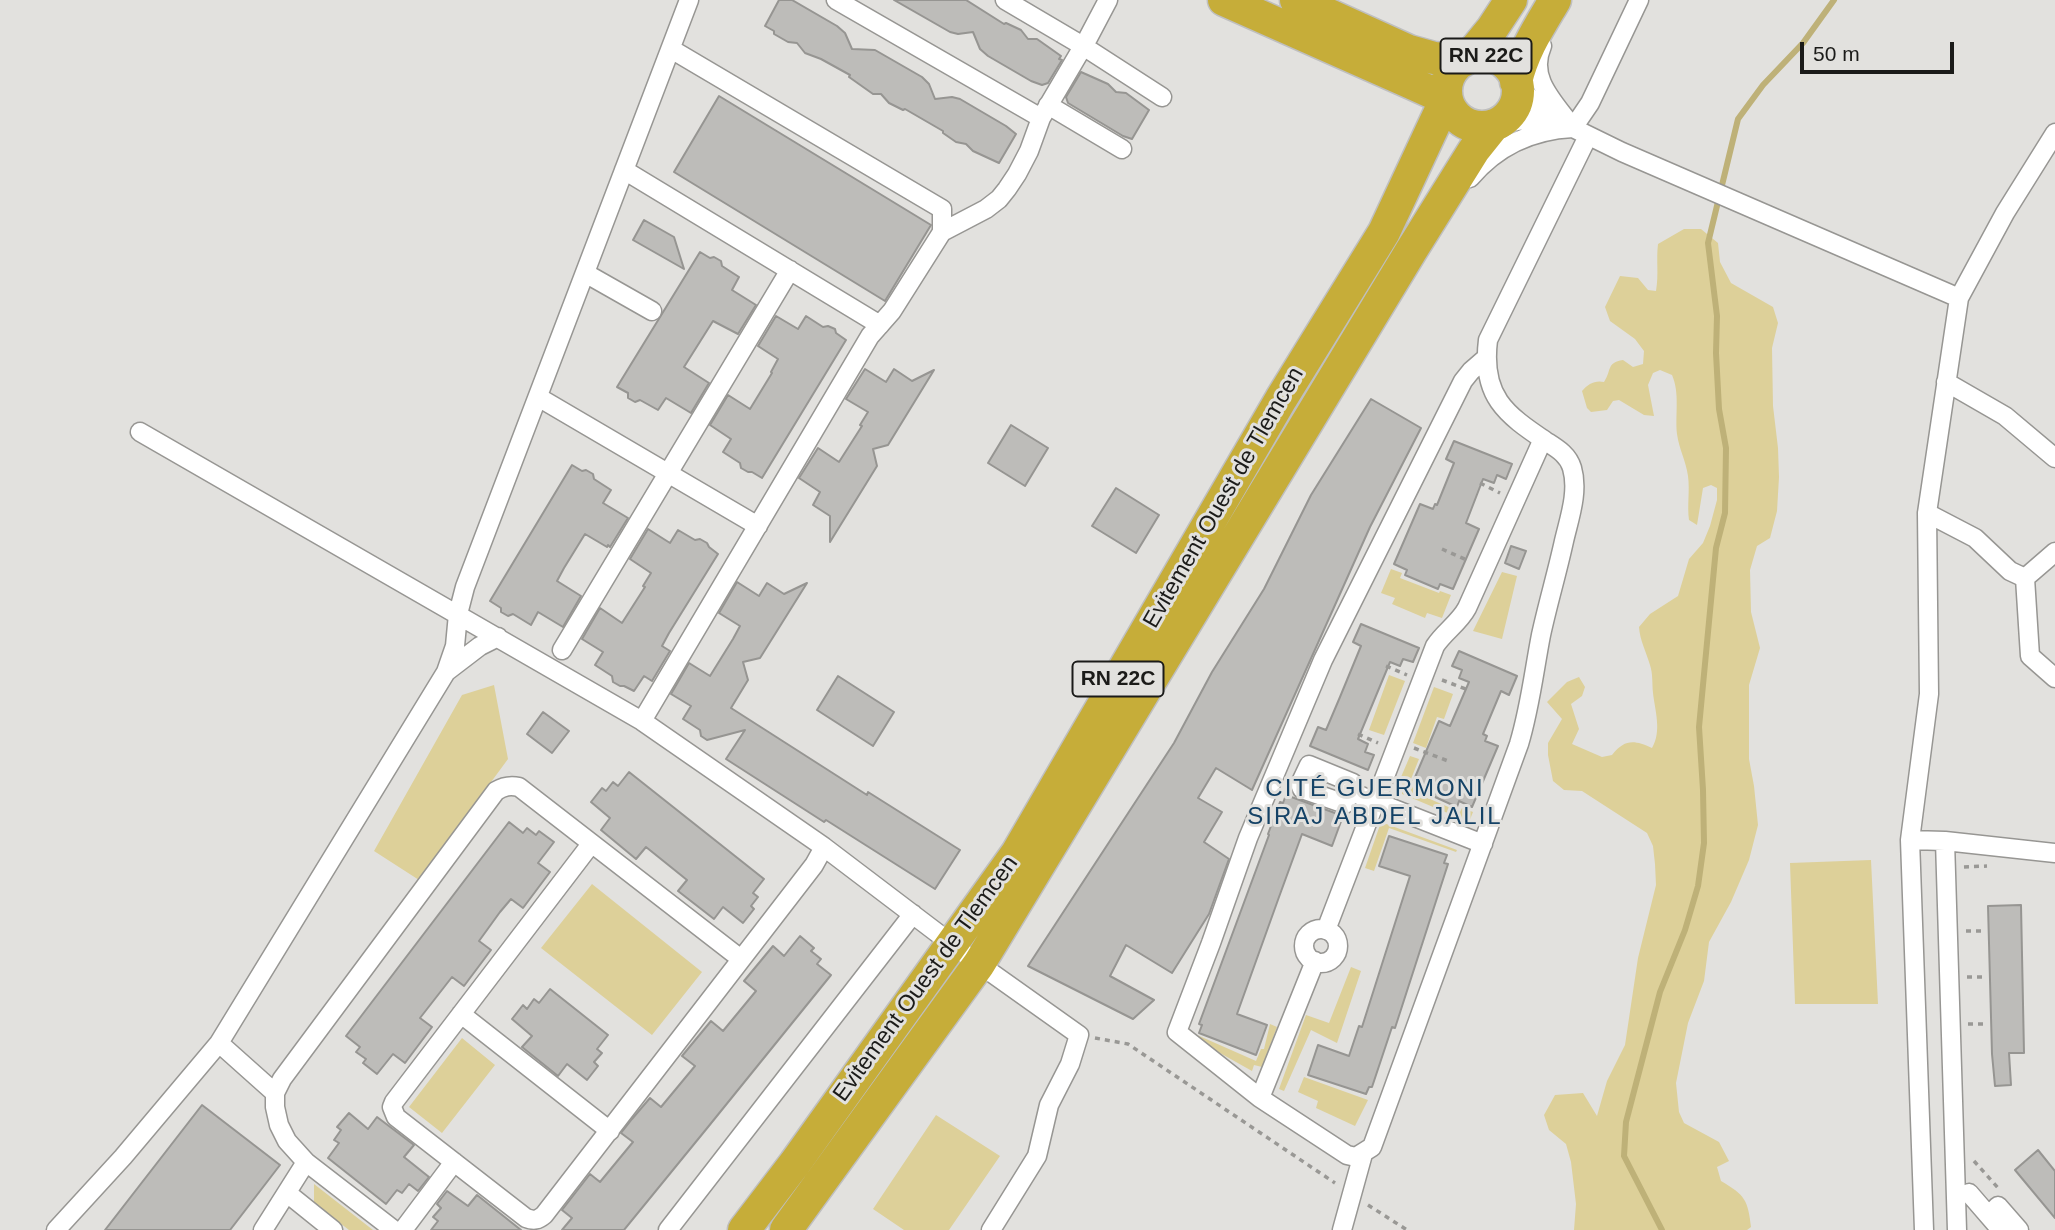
<!DOCTYPE html>
<html>
<head>
<meta charset="utf-8">
<style>
	body { margin:0 }
	#map { position:relative; width:2055px; height:1230px; overflow:hidden; background:#e2e1de; font-family:Helvetica,sans-serif }
	canvas { display:block }
	.scale { position:absolute; left:1800px; top:42px; width:154px; height:32px; box-sizing:border-box; border:4px solid #1b1b19; border-top:0; padding-left:9px; font-size:21px; line-height:24px; white-space:nowrap; color:#1b1b19; -webkit-text-stroke:5px #e2e1de; paint-order:stroke }
</style>
</head>
<body>
<div id="map">
<canvas width="2055" height="1230"></canvas>
<div class="scale">50 m</div>
</div>
<script>
const c = document.querySelector('canvas').getContext('2d');
c.lineJoin = 'round';
function paint(path, color) { c.fillStyle = color; c.fill(path, 'evenodd'); }
function strokePath(path, color, width, dash) { c.strokeStyle = color; c.lineWidth = width; c.lineCap = dash ? 'butt' : 'round'; c.setLineDash(dash || []); c.stroke(path); }
function write(font, color, halo, rows, align = 'center') {
  c.font = font + ' Helvetica,sans-serif'; c.lineWidth = 6; c.setLineDash([]); c.textBaseline = 'middle'; c.strokeStyle = halo; c.fillStyle = color; for (const [text, x, y, turn = 0] of rows) {
    c.save(); c.translate(x, y); c.rotate((+turn || 0) * Math.PI / 180); c.textAlign = isNaN(turn) ? turn : align; if (halo) c.strokeText(text, 0, 0); c.fillText(text, 0, 0); c.restore();
  }
}
const green = new Path2D(`
	M1684 229H1701L1718 243 1720 262 1731 283 1773 307 1778 323 1772 348 1773 406 1778 448 1779 477 1777 511 1770 538 1757 546 1750 570 1751 612 1760 648 1749 685V759L1754 786 1758 825 1749 860 1731 902 1709 942 1704 981 1688 1023 1676 1083 1679 1112 1684 1123 1719 1142 1729 1161 1717 1167 1721 1181C1745 1195 1748 1200 1751 1227L1747 1230H1574L1576 1204 1571 1162 1566 1144 1549 1130 1544 1115 1555 1095 1583 1093 1597 1116 1607 1081 1625 1045 1638 958 1656 885 1655 864 1653 846 1647 833 1582 791 1564 790 1553 781 1548 755V743L1562 719 1547 702 1567 682 1579 677 1585 687 1582 696 1571 704 1579 729 1572 744 1602 757 1612 755C1625 739 1634 740 1652 748 1662 731 1655 711 1653 693 1652 683 1653 674 1650 665 1646 651 1640 641 1639 627L1650 614 1678 596 1689 559 1703 543 1710 526 1717 500V488L1711 485 1703 488 1697 525 1689 520C1687 505 1690 491 1688 476 1686 461 1679 449 1677 434 1675 414 1680 393 1672 375L1660 370 1653 373 1648 385 1654 416 1644 415 1619 400 1613 401 1607 410 1591 412 1587 408 1582 391C1588 384 1595 380 1604 382 1612 370 1606 363 1623 360L1633 367 1643 364 1644 351 1635 339 1610 321 1605 307 1620 276 1638 278 1648 290 1656 291C1659 274 1656 260 1658 244Z
	M1391 569 1402 573 1400 578 1439 593 1440 591 1451 595 1442 618 1427 613 1425 618 1392 604 1395 598 1381 593Z
	M1502 572 1517 576 1502 639 1473 631Z
	M1389 675 1405 681 1384 735 1369 730Z
	M494 685 508 759 419 880 374 851 462 695Z
	M1434 687 1453 694 1444 719 1437 717 1426 748 1413 743Z
	M1410 756 1419 759 1409 784 1418 788 1416 793 1460 812 1462 808 1473 812 1469 822 1395 791Z
	M1381 822 1457 850 1456 852 1389 828 1374 871 1365 868Z
	M1871 860 1878 1004H1795L1790 863Z
	M592 884 702 972 652 1035 541 948Z
	M1351 967 1361 971 1337 1043 1311 1030 1284 1091 1279 1089 1306 1015 1329 1023Z
	M1270 1024 1277 1027 1262 1067 1254 1065 1252 1071 1195 1039 1197 1035 1256 1061 1261 1049H1264Z
	M462 1038 495 1065 442 1133 409 1107Z
	M1304 1077 1368 1100 1355 1126 1316 1108 1318 1101 1298 1092Z
	M936 1115 1000 1156 949 1230H904L873 1209Z
	M314 1184 373 1230H349L314 1203Z`);
const stream = new Path2D(`
	M1662 1230 1624 1156 1626 1122 1660 992 1685 930 1698 886 1704 843 1703 790 1699 727 1716 548 1725 513 1726 448 1719 409 1716 353 1717 316 1708 243 1738 119 1763 85 1803 43 1834 0`);
const building = new Path2D(`
	M779 0H792L837 26 845 33 852 49 875 50 922 77 929 84 935 99 952 97 960 99 1006 126 1016 134 999 163 973 151 966 144 956 142 943 133V131L905 109 903 110 889 103 881 94H873L849 77 850 75 821 59 805 53 797 43 788 42 774 34V31L765 26Z
	M894 0H966L1004 24 1006 23 1021 30 1028 39H1037L1061 56 1059 59 1062 60 1048 83 1042 85 1031 81 988 56 980 49 973 32 958 34 950 32Z
	M1081 72 1108 84 1116 92 1126 93 1149 110 1132 139 1123 136 1068 103 1066 97Z
	M719 96 931 225 885 301 674 172Z
	M644 220 674 237 684 269 633 240Z
	M700 252 710 258 714 257 721 261 722 266 739 277 732 290 756 305 738 334 713 321 684 367 709 383 691 413 666 398 658 410 640 400 635 402 628 398V393L617 387Z
	M776 316 798 329 806 316 823 327 828 326 835 329 836 333 846 340 762 478 752 472H748L741 468 740 463 723 452 731 439 710 425 728 395 750 409 772 373 771 372 778 359 758 346Z
	M865 369 886 382 894 369 912 381 934 370 888 445 873 449 877 466 830 542V516L813 505 820 492 799 478 818 448 839 462 862 426 860 425 868 412 846 399Z
	M1371 399 1421 428 1370 527 1252 790 1216 768 1198 798 1222 812 1204 842 1229 859 1209 914 1172 973 1126 945 1110 976 1154 1000 1133 1019 1028 966 1174 743 1212 672 1264 589 1311 495Z
	M1011 425 1048 448 1025 486 988 463Z
	M1454 441 1512 464 1506 479 1497 475 1494 483 1483 479 1466 523 1479 529 1453 589 1440 584 1438 589 1405 575 1407 570 1394 564 1420 504 1433 509 1435 504 1437 505 1454 463 1446 459Z
	M572 465 582 471 586 470 593 474 594 479 611 490 603 503 628 518 610 547 608 545 607 547 585 534 564 568 557 581 581 596 563 627 538 612 531 625 513 614 508 616 501 612V608L490 601Z
	M1116 488 1159 515 1136 553 1092 526Z
	M648 529 670 543 678 530 695 540 700 539 707 543 709 547 718 554 669 633 662 646 670 651 652 681 644 676 634 691 624 686H620L613 682 612 676 595 665 603 652 582 639 600 608 622 623 645 587 643 586 651 573 630 559Z
	M1511 546 1526 551 1519 569 1505 563Z
	M737 582 759 596 767 583 784 594 807 583 760 658 743 662 748 680 731 708 867 795 868 792 960 850 935 889 826 820 824 822 726 759 745 730 707 740 701 736 700 730 683 719 691 706 671 694 689 663 710 676 733 639 740 626 719 613Z
	M1361 624 1419 648 1413 662 1403 659 1400 666 1390 662 1358 739 1368 744 1365 752 1374 755 1368 770 1310 746 1318 727 1326 730 1340 697 1361 646 1353 642Z
	M1459 651 1517 676 1509 695 1501 691 1483 734 1487 736 1485 741 1498 746 1472 807 1459 801 1457 807 1424 792 1426 788 1413 782 1439 721 1450 726 1469 682 1459 678 1462 670 1452 666Z
	M838 676 894 712 873 746 817 710Z
	M543 712 569 731 552 753 527 734Z
	M629 772 764 879 753 893 758 897 751 906 754 909 743 923 723 907 714 919 678 891 687 880 646 847 636 859 601 830 610 818 591 802 602 788 606 791 613 782 618 786Z
	M1286 795 1343 816 1332 846 1302 834 1279 897 1237 1014 1267 1025 1256 1055 1199 1033 1202 1025 1199 1024 1269 835 1268 834 1280 802 1283 803Z
	M509 822 523 833 527 828 536 835 539 831 554 842 538 863 550 872 523 908 511 899 500 912 479 941 491 950 464 986 452 977 420 1018 432 1027 405 1063 393 1054 377 1074 363 1063 366 1059 356 1052 360 1047 346 1036Z
	M1389 836 1447 855 1444 863 1448 864 1395 1028 1392 1027 1372 1087H1369L1366 1094 1308 1075 1318 1045 1349 1056 1359 1026 1362 1027 1410 876 1379 866Z
	M2021 905 2024 1053H2009L2011 1085 1995 1086 1992 1054 1988 906Z
	M800 936 814 948 811 951 821 959 817 964 831 975 708 1127 624 1230H562L572 1218 562 1210 590 1174 600 1182 633 1142 621 1133 632 1119 650 1098 661 1107 695 1066 682 1056 711 1021 723 1031 756 991 744 981 773 946 784 956Z
	M550 989 608 1035 597 1049 602 1053 594 1062 598 1066 587 1080 567 1064 558 1076 522 1047 532 1036 512 1019 523 1005 527 1009 534 999 539 1003Z
	M202 1105 280 1165 230 1230H105Z
	M349 1113 368 1129 377 1117 414 1145 404 1157 429 1177 418 1191 409 1184 402 1193 397 1190 386 1204 328 1158 339 1143 334 1140 341 1130 337 1127Z
	M2038 1150 2055 1171V1218L2015 1170Z
	M447 1191 468 1206 477 1195 521 1230H431L438 1221 433 1217 441 1208 437 1204Z`);
const path = new Path2D(`
	M1480 483 1500 493
	M1442 549 1469 561
	M1386 666 1407 675
	M1442 680 1466 689
	M1358 734 1378 743
	M1414 748 1448 761
	M1964 867 1987 866
	M1966 931H1982
	M1967 977H1982
	M1968 1024H1984
	M1095 1038 1128 1044 1335 1183
	M1974 1161 1999 1189
	M1368 1205 1407 1230`);
const street = new Path2D(`
	M836 0 1041 118
	M1005 0 1083 46 1162 97
	M1542 46C1529 75 1549 97 1567 120
	M671 49 942 209V232
	M1517 87 1549 114 1573 128 1622 152 1959 298
	M1048 105 1122 149
	M1499 123 1534 119 1560 125
	M1573 128 1590 103 1639 0
	M624 170 880 325
	M1470 178C1497 146 1532 130 1573 128
	M585 273 652 311
	M1486 358 1471 371 1463 381 1323 660 1248 838 1211 943 1177 1032 1260 1098 1347 1155 1356 1157 1372 1147 1519 744C1530 708 1534 671 1541 635 1548 603 1557 573 1564 541 1569 519 1579 492 1572 468 1568 455 1558 449 1547 442 1505 414 1481 396 1488 340L1588 136
	M1946 382 2005 416 2055 458
	M538 397 758 526
	M140 432 642 721 824 847 965 954 1079 1035 1070 1064 1049 1105 1037 1156 991 1230
	M1927 513 1975 538 2010 571 2025 578
	M2025 578 2030 656 2055 678
	M2025 578 2055 552
	M562 650 790 270
	M446 672 455 646 458 614 465 587 689 0
	M642 721 870 336 892 311 942 232 986 209 999 199 1007 189 1017 174 1029 151 1041 118 1088 38 1108 0
	M1309 765 1353 783 1345 804 1302 789 1300 784Z
	M1351 792 1483 844
	M1910 840 1945 841 2055 853
	M1945 841 1957 1230
	M591 844 394 1102 392 1107 396 1117 526 1218C534 1221 538 1220 544 1215L814 865 824 847
	M1304 946a17 17 0 1 1 34 0a17 17 0 1 1-34 0Z
	M1326 930 1435 646C1444 632 1459 623 1467 608L1543 439
	M461 1014 610 1131
	M219 1043 275 1093
	M1260 1098 1315 961
	M287 1193 333 1230
	M1969 1193 2001 1230
	M1989 1215 1998 1206 2019 1230
	M56 1230 123 1157 219 1043 446 672 480 646 498 637
	M263 1230 306 1162
	M394 1230 306 1162 287 1141 279 1125 275 1107V1093L282 1079 496 791C504 786 510 785 519 787L741 959
	M403 1230 454 1162
	M668 1230 913 914
	M1342 1230 1363 1154
	M1924 1230 1910 840 1929 694 1927 513 1959 298 2005 213 2055 133`);
const highway = new Path2D(`
	M1224 0 1411 83 1431 92 1446 95
	M1296 0 1409 51 1434 58 1463 61
	M1446 91a36 36 0 1 1 72 0a36 36 0 1 1-72 0Z
	M1469 57 1492 29 1511 0
	M1516 82C1523 51 1539 27 1555 0
	M744 1230 795 1163 1017 853 1281 399 1384 232 1446 99
	M786 1230 979 964 1411 251 1474 150 1494 125`);
const shields = [
	[1486,56,91],
	[1118,679,91]
];
const shieldNames = [
	["RN 22C",1486,56],
	["RN 22C",1118,679]
];
const streetNames = [
	["Evitement Ouest de Tlemcen",1224,498,-60],
	["Evitement Ouest de Tlemcen",926,979,-54]
];
const neighbourhoodNames = [
	["CITÉ GUERMONI",1375,789],
	["SIRAJ ABDEL JALIL",1375,817]
];
paint(green, '#ddd099');
strokePath(stream, '#beb178', 6);
paint(building, '#bdbcb9');
strokePath(building, '#969592', 2);
strokePath(street, '#979693', 21);
strokePath(highway, '#bfbfbf', 35);
strokePath(path, '#999895', 3.5, [5, 5]);
strokePath(street, '#fff', 18);
strokePath(highway, '#c6ad39', 32);
for (const [x, y, w] of shields) { const box = new Path2D(); box.roundRect(x - w / 2, y - 17.5, w, 35, 5); c.fillStyle = '#e2e1de'; c.fill(box); strokePath(box, '#1b1b19', 2); }
write('bold 21px', '#1b1b19', null, shieldNames);
write('23px', '#1b1b19', '#e2e1de', streetNames);
c.letterSpacing = '2px';
write('24px', '#144266', '#e2e1de', neighbourhoodNames);
c.letterSpacing = '0px';
</script>
</body>
</html>
